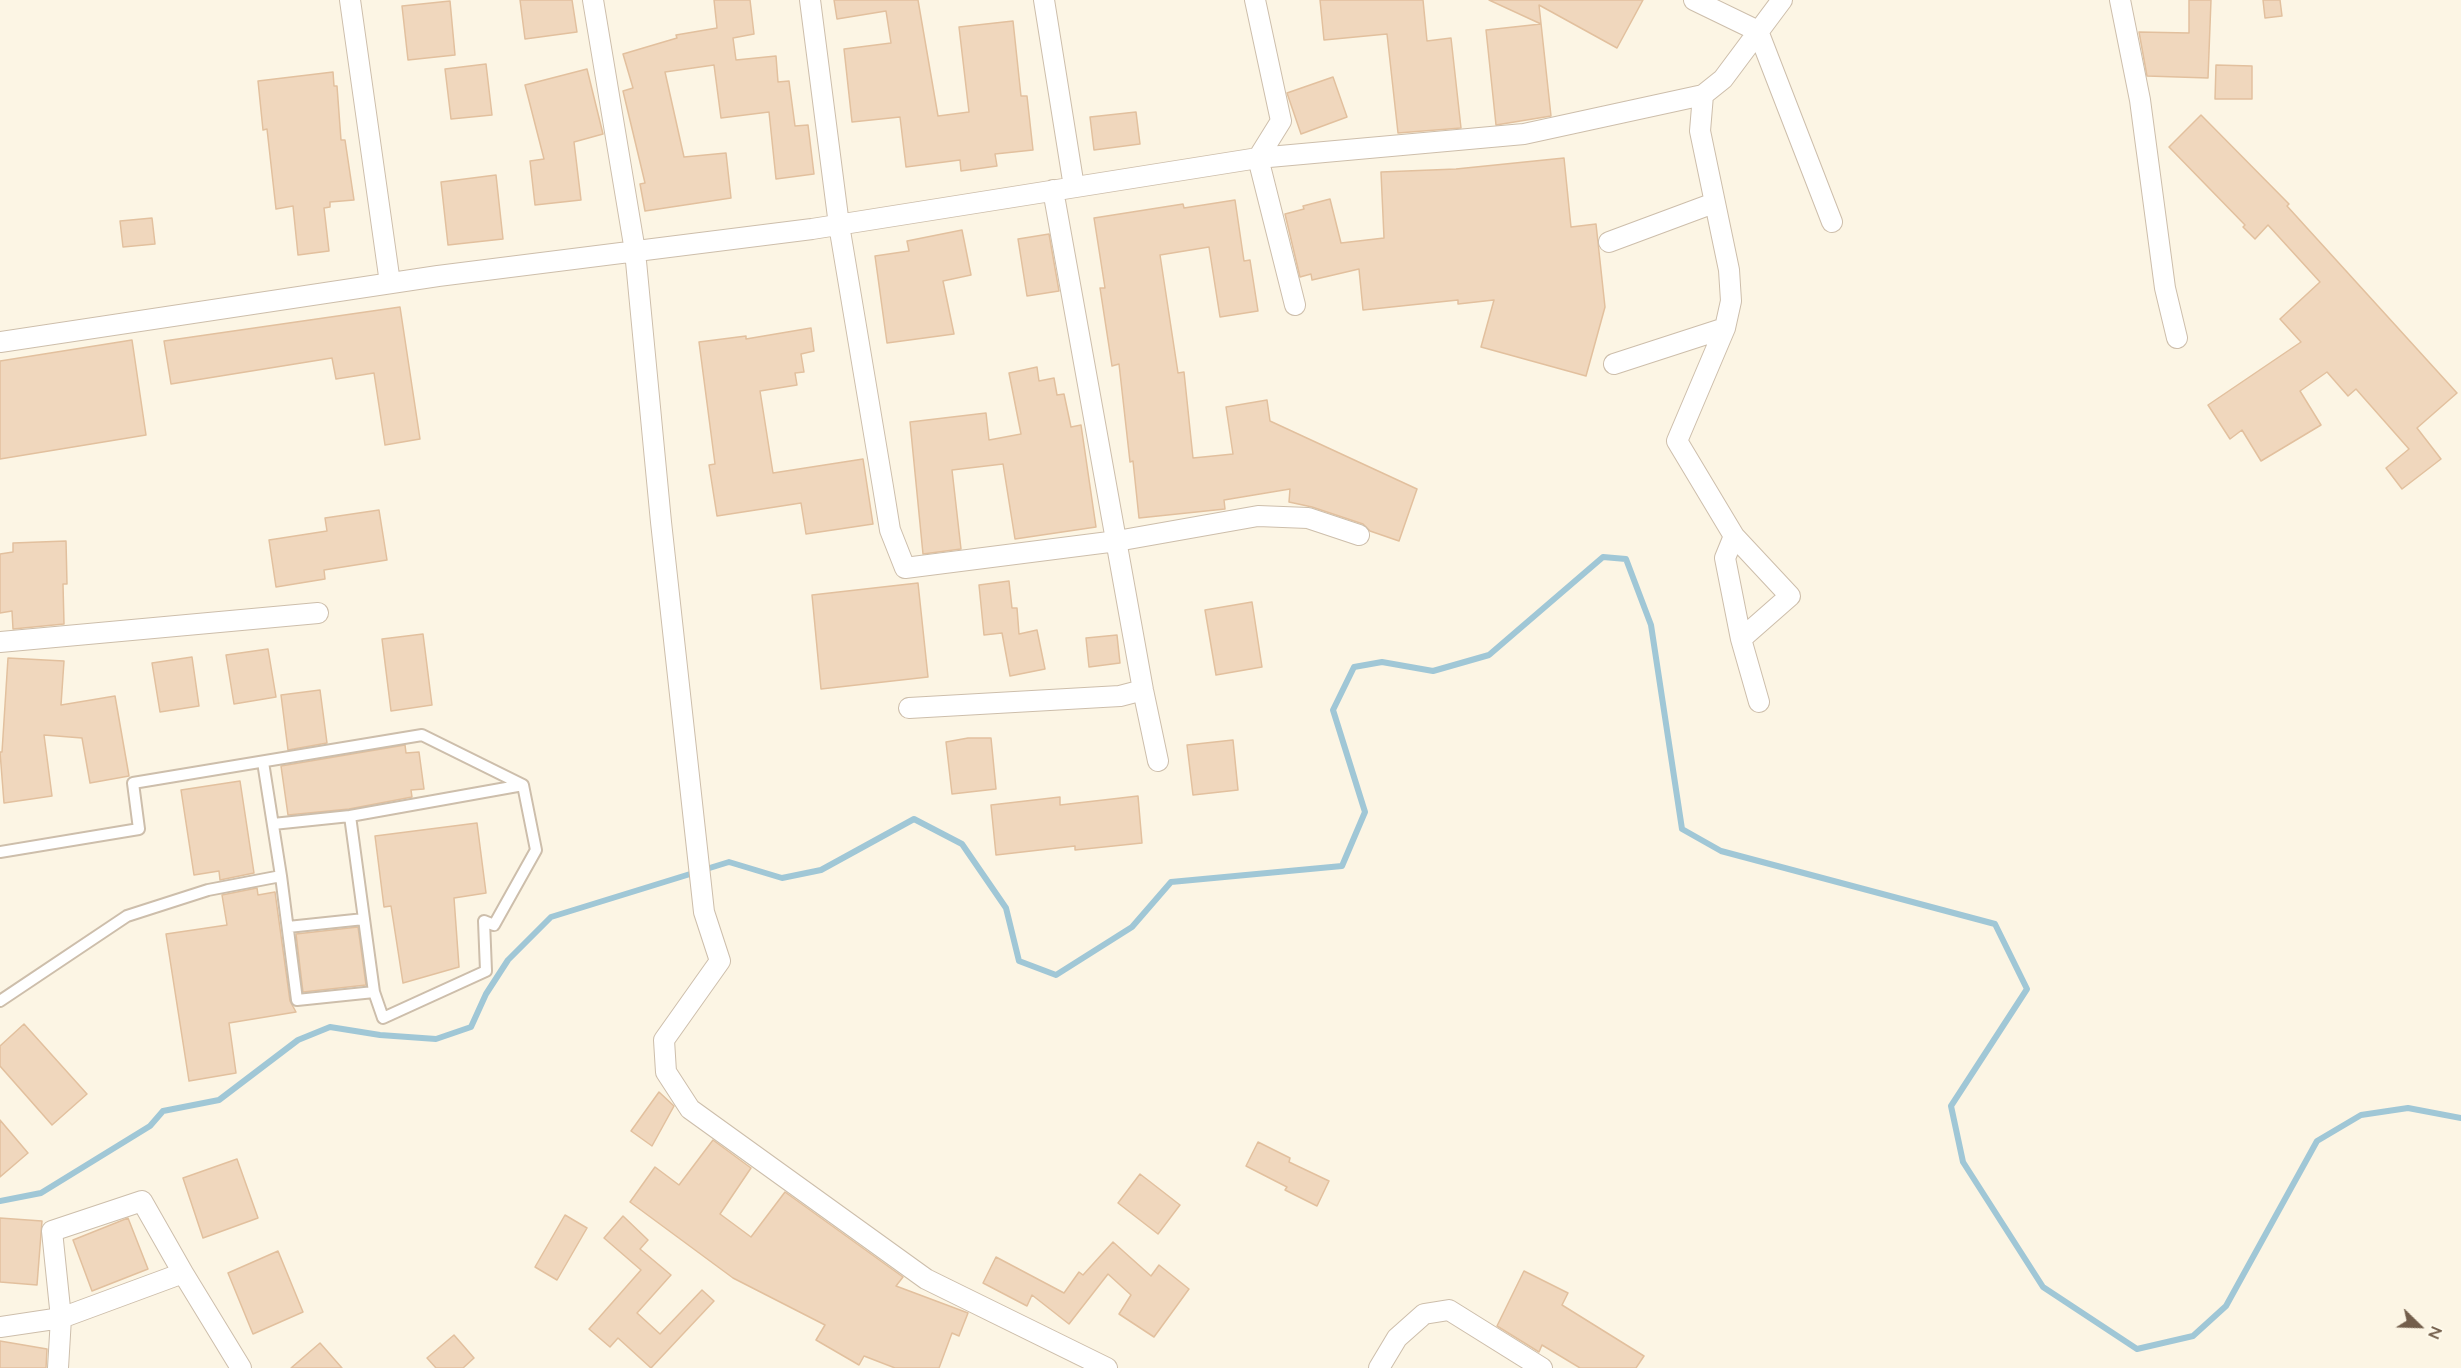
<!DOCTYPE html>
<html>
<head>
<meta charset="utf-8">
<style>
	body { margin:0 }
	#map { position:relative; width:2461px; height:1368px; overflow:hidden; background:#fcf5e4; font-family:Lato,sans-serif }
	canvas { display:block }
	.north { position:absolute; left:2389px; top:1296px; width:60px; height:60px; -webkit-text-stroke:4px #fef9ea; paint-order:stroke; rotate:113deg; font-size:16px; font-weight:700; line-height:24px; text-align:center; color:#735e4b }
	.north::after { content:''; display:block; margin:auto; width:21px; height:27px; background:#735e4b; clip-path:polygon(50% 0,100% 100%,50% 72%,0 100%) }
</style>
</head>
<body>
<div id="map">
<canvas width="2461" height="1368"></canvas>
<div class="north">N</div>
</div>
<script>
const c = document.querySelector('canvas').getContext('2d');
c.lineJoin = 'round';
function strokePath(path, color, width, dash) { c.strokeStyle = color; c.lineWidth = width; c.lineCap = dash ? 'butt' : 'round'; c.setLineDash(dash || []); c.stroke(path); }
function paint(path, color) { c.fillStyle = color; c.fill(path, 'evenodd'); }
const stream = new Path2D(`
	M0 1201 41 1193 150 1126 163 1111 219 1100 298 1040 330 1027 380 1035 436 1039 471 1027 486 994 508 960 551 917 729 862 782 878 821 870 914 819 962 844 1006 908 1019 961 1056 975 1132 927 1171 882 1342 866 1365 812 1333 710 1354 667 1382 662 1433 671 1489 655 1603 557 1626 559 1651 625 1682 829 1721 851 1995 924 2027 989 1951 1106 1963 1162 2043 1287 2137 1349 2193 1336 2226 1306 2317 1141 2361 1115 2408 1108 2461 1118`);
const building = new Path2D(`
	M520 0H572L577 32 525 39Z
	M714 0H750L754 34 733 38 736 60 776 56 778 82 789 81 795 126 808 125 814 174 776 179 769 112 721 118 714 65 665 72 684 157 726 153 731 198 645 211 640 184 645 183 623 91 633 88 623 54 677 38 676 35 717 28Z
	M834 0H918L938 116 969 112 959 27 1013 21 1021 96H1027L1033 150 995 154 997 166 961 171 960 160 906 167 900 117 852 122 844 49 891 43 886 11 837 19Z
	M1320 0H1423L1427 41 1451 38 1461 128 1398 133 1387 34 1324 40Z
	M1489 0H1643L1617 48 1539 5 1551 116 1496 125 1486 30 1541 24Z
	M2189 0H2211L2208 78 2147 76 2139 32 2189 33Z
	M2263 0H2280L2282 16 2265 18Z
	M450 1 455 55 408 60 402 6Z
	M486 64 492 115 451 119 445 69Z
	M2216 65 2252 66V99H2215Z
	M587 69 603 134 574 142 581 200 535 205 530 161 544 159 525 85Z
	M333 72 334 86H337L341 140H345L354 200 330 202V207L324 208 329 251 298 255 293 206 276 209 267 129 263 130 258 81Z
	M1333 77 1347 117 1301 134 1287 93Z
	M1136 112 1140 144 1094 150 1090 117Z
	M2201 115 2289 204 2287 206 2457 393 2417 428 2441 459 2402 489 2386 468 2409 449 2356 389 2348 396 2327 372 2300 391 2321 425 2261 461 2242 430 2230 439 2208 405 2301 342 2280 319 2320 282 2268 225 2255 239 2243 227 2245 225 2169 147Z
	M1564 158 1571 227 1596 224 1605 307 1586 376 1481 347 1494 300 1458 304V300L1363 310 1359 269 1312 280 1311 274 1300 277 1285 214 1304 209 1303 206 1330 199 1341 243 1384 238 1381 172 1456 169Z
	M496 175 503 239 448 245 441 182Z
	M1235 200 1244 261 1250 260 1258 311 1220 317 1209 247 1160 255 1178 373 1184 372 1193 458 1233 454 1226 407 1267 400 1270 421 1417 489 1399 541 1370 531 1363 524 1312 507 1289 502 1290 489 1224 500 1225 509 1139 518 1133 461 1130 462 1119 364 1112 366 1100 288H1105L1094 218 1183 204 1184 208Z
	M152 218 155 244 123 247 120 221Z
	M962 230 971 275 943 281 954 334 887 343 875 256 909 251 907 241Z
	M1049 234 1059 291 1027 296 1018 239Z
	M400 307 420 439 385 445 374 373 336 379 332 358 171 384 164 341Z
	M811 328 814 351 801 354 804 372 795 373 797 385 760 391 773 473 863 459 873 524 806 534 801 503 717 516 709 465 715 464 699 342 746 336V339Z
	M132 340 146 435 0 459V361Z
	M1037 367 1039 381 1054 378 1057 395 1064 394 1071 427 1081 425 1096 527 1015 539 1003 464 952 470 961 549 923 554 910 422 986 413 989 440 1021 434 1009 373Z
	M379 510 387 560 324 570 325 579 276 587 269 540 327 531 325 518Z
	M66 541 67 584H63L64 624 13 629 12 611 0 613V554L13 552V543Z
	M1009 581 1012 608H1017L1019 634 1037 630 1045 669 1010 676 1002 633 984 635 979 585Z
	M918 583 928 677 821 689 812 595Z
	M1252 602 1262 667 1216 675 1205 610Z
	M423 634 432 705 391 711 382 639Z
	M1117 635 1120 663 1089 667 1086 638Z
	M268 649 276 697 234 704 226 655Z
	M192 657 199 706 160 712 152 663Z
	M8 658 64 661 61 705 115 696 129 776 90 783 82 738 44 735 52 796 4 803 0 752H2Z
	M320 690 327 743 288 750 281 695Z
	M968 738H991L996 789 952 794 946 742Z
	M1233 740 1238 790 1193 795 1187 745Z
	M405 745 406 753 419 752 424 789 411 790 412 797 349 809 288 815 281 766Z
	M240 781 254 873 220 880 219 871 194 875 181 790Z
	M1138 796 1142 843 1075 850V846L996 855 991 805 1060 797V805Z
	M477 823 486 893 454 898 459 967 403 983 391 906 384 907 375 836Z
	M257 888 258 895 275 892 290 1001 296 1012 229 1023 236 1073 189 1081 166 934 227 925 222 895Z
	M358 927 366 985 303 992 296 934Z
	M24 1024 87 1094 52 1125 0 1066V1046Z
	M659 1092 674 1106 652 1146 631 1131Z
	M0 1120 28 1153 0 1177Z
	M713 1140 751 1168 720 1214 751 1237 785 1192 903 1277 896 1286 968 1313 959 1336 952 1333 939 1368H895L864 1356 859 1365 816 1340 825 1325 733 1278 630 1202 655 1167 679 1185Z
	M1258 1142 1290 1158 1289 1162 1329 1181 1317 1206 1285 1190 1287 1187 1246 1166Z
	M237 1159 258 1218 203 1238 183 1178Z
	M1140 1174 1180 1205 1158 1234 1118 1203Z
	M565 1215 587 1228 557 1280 535 1267Z
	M623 1216 648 1240 640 1249 671 1275 637 1313 660 1334 702 1290 714 1301 651 1368 618 1338 610 1347 589 1329 641 1270 604 1238Z
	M0 1218 42 1221 37 1285 0 1282Z
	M128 1218 148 1269 92 1291 73 1240Z
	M1113 1242 1151 1276 1159 1265 1189 1289 1154 1337 1119 1314 1131 1295 1108 1274 1069 1324 1032 1295 1027 1306 983 1283 996 1257 1064 1293 1079 1272 1083 1275Z
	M278 1251 303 1312 253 1334 228 1273Z
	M1524 1271 1568 1293 1562 1305 1644 1356 1636 1368H1580L1542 1345 1539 1352 1497 1326Z
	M454 1335 474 1358 463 1368H436L427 1358Z
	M0 1341 47 1349 46 1368H0Z
	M320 1343 342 1368H291Z`);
const lane = new Path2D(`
	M263 762 281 876
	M350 816 523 785
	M273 824 350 816 364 919 288 927
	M0 852 139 829 133 783 422 735 523 785 536 850 494 925 484 921 486 971 383 1018 374 992 297 1000 281 876 208 890 127 916 0 1001
	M364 919 374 992`);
const street = new Path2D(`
	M350 0 390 283
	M593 0 635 251 661 522 704 912 720 961 664 1040 666 1072 690 1109 926 1279 1107 1368
	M810 0 839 225 883 487 890 530 905 568 1117 541 1258 516 1308 518 1359 535
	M1044 0 1074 187
	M1255 0 1281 121 1258 158 1295 305
	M1694 0 1758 31 1832 222
	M2120 0 2140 100 2165 288 2177 338
	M1703 95 1700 131 1729 270 1731 301 1725 328 1677 441 1734 536 1790 596 1741 639 1759 702
	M1053 190 1143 690 1158 761
	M1609 242 1714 203
	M0 342 438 276 812 229 1258 158 1524 134 1703 95 1723 79 1782 0
	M1614 364 1725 328
	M1734 536 1725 558 1741 639
	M0 642 318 613
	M909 708 1120 696 1143 690
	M0 1327 61 1318 183 1273 241 1368
	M58 1368 61 1318 52 1231 142 1201 183 1273
	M1379 1368 1397 1338 1424 1314 1449 1310 1542 1368`);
strokePath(stream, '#a0c7d6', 6);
paint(building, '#f0d7bd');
strokePath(building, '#e2c09e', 1.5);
strokePath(lane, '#cdbeab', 14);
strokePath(street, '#cdbeab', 22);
strokePath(lane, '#fff', 10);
strokePath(street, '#fff', 20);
</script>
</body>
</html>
